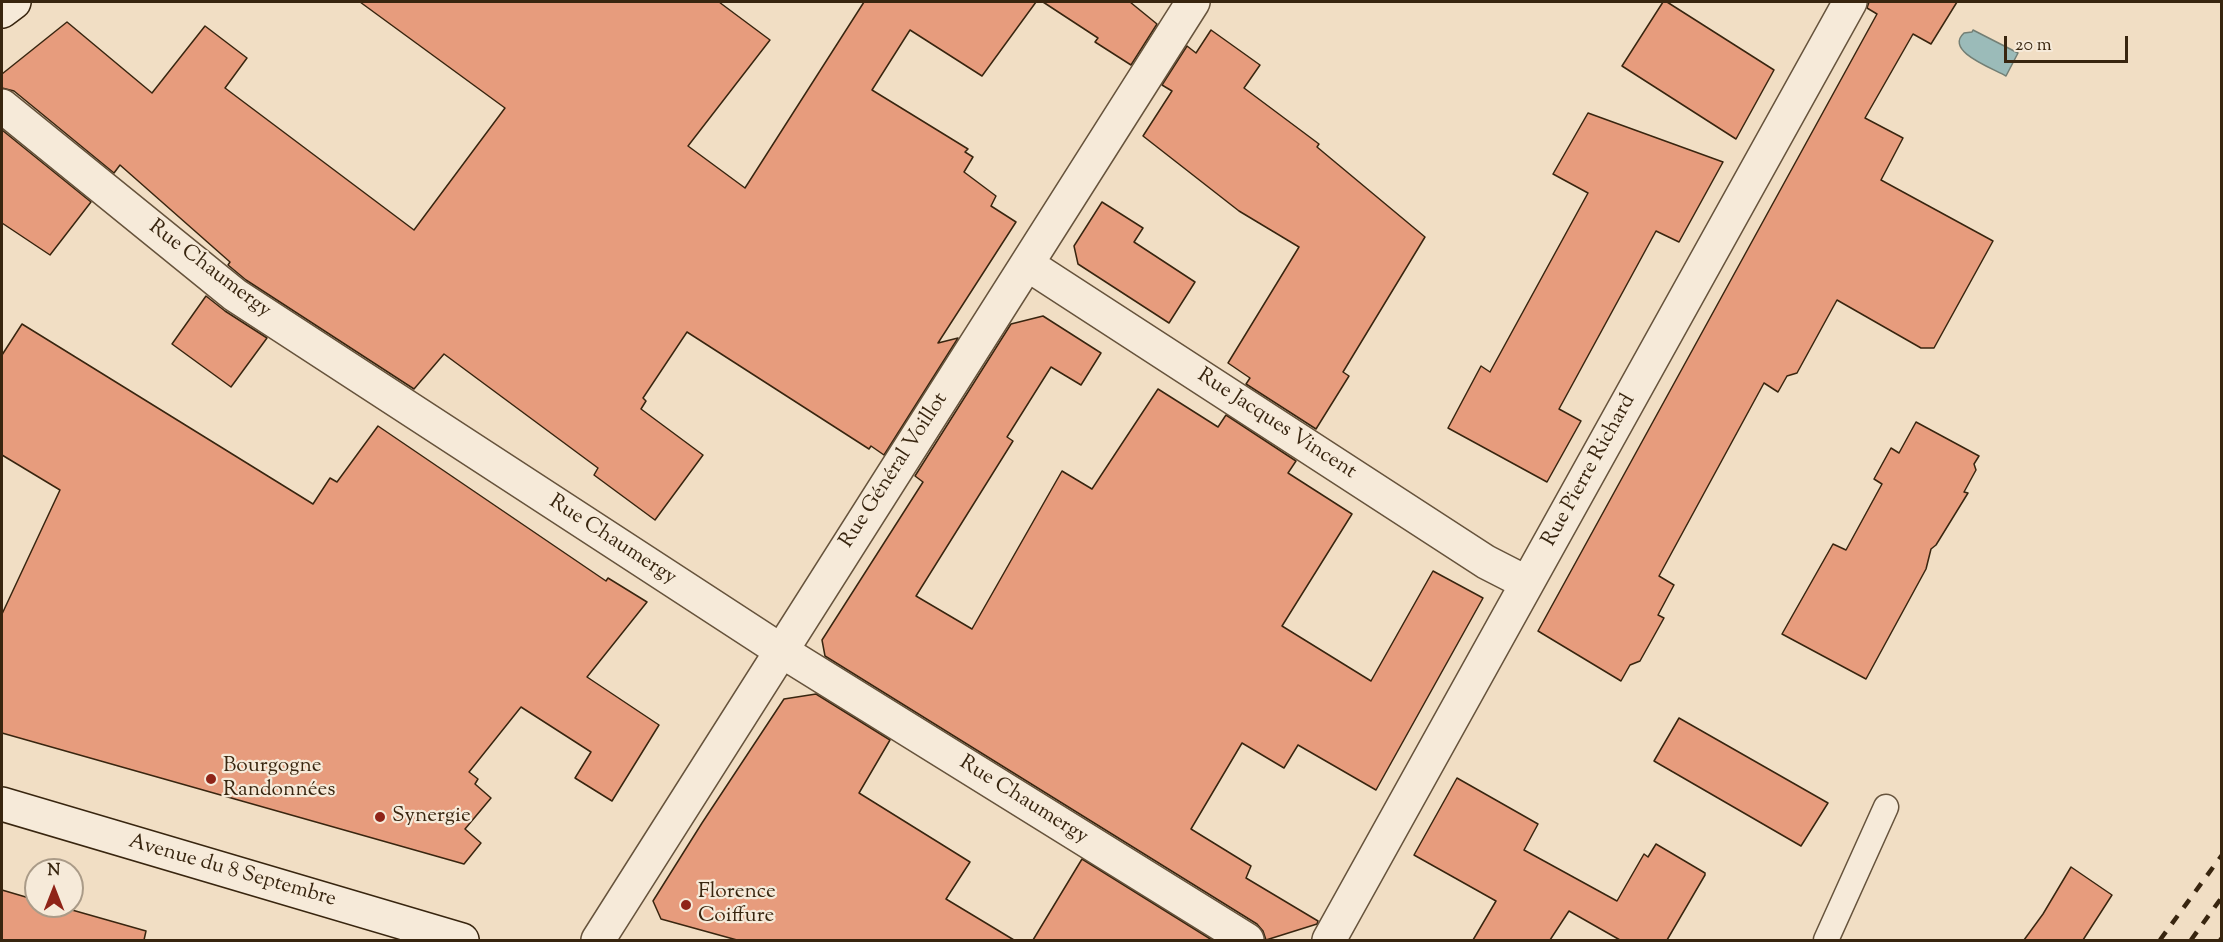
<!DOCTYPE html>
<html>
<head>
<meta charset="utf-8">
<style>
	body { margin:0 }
	#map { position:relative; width:2223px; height:942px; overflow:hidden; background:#f1dec4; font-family:"Sorts Mill Goudy",serif }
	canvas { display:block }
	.frame { position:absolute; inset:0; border:3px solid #38250f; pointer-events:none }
	.north { position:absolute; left:24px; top:858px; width:60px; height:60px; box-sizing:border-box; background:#f6ead9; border:2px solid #aa9b88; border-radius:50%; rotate:0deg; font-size:16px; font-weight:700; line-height:24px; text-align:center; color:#38250f }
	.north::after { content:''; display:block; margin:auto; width:21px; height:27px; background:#8f2418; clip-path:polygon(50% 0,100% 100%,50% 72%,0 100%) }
	.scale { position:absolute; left:2004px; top:36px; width:124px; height:27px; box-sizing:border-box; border:3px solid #38250f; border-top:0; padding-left:8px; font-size:18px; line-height:21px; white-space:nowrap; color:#38250f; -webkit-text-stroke:4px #f6ead9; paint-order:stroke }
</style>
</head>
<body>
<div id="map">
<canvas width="2223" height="942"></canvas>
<div class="frame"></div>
<div class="north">N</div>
<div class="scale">20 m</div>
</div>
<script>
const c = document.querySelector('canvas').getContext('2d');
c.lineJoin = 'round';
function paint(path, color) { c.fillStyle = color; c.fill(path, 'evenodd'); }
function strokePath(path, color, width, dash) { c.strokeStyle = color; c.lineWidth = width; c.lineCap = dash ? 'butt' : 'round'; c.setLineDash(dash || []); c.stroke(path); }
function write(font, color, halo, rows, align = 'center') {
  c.font = font + ' "Sorts Mill Goudy",serif'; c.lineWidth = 4.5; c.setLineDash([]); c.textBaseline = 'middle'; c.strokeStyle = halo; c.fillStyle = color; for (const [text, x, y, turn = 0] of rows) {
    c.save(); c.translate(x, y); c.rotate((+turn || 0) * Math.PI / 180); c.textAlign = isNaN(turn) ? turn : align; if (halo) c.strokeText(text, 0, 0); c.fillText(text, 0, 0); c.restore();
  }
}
const water = new Path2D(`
	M1973 30 2018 53 2006 76C1992 68 1944 51 1964 33L1972 32Z`);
const building = new Path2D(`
	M360 2H719L770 40 688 146 745 188 864 2H1036L982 76 910 30 872 90 968 149 965 152 973 157 964 172 996 196 991 206 1016 222 938 343 958 338 884 455 871 446 869 449 687 332 643 398 646 401 641 409 703 455 655 520 594 475 598 468 444 354 414 389 246 280 228 265 230 262 120 165 114 173 14 91 2 88V74L67 22 152 93 205 26 247 58 225 88 414 230 505 108Z
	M1043 2H1130L1157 24 1131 65 1095 42 1098 38Z
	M1663 2H1667L1774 70 1736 139 1622 66Z
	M1869 2H1957L1931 44 1913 34 1865 118 1903 138 1881 180 1993 241 1934 348H1921L1837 300 1797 373 1787 376 1778 392 1764 383 1659 576 1674 585 1658 615 1664 618 1640 661 1630 665 1621 681 1538 631 1877 14 1867 8Z
	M1211 30 1260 65 1244 88 1319 144 1317 147 1425 237 1343 372 1349 376 1316 429 1246 384 1250 378 1228 363 1299 247 1239 211 1143 136 1172 91 1162 85 1187 46 1196 53Z
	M1588 113 1723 162 1679 242 1656 231 1559 409 1581 421 1547 482 1448 428 1481 366 1490 372 1588 193 1553 174Z
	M2 130 91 202 50 255 2 223Z
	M1102 202 1143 228 1134 242 1195 282 1169 323 1078 264 1074 246Z
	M206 296 225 311 267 338 231 387 172 344Z
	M1043 316 1101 353 1081 385 1051 367 1007 437 1013 441 916 596 972 629 1062 471 1092 489 1158 389 1218 427 1226 415 1296 461 1288 473 1352 514 1282 626 1371 681 1433 571 1483 598 1376 790 1298 745 1284 768 1242 743 1191 829 1251 866 1246 878 1318 921 1317 924 1266 940 1263 931 1257 924 825 656 822 640 923 482 915 476 1011 324Z
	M22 324 313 504 330 478 337 482 378 426 606 581 608 578 647 602 587 677 659 725 612 801 575 778 591 752 521 707 469 772 478 779 475 784 491 798 465 829 481 843 464 864 2 733V614L60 490 2 455V355Z
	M1916 422 1979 456 1974 464 1976 470 1964 492 1968 493 1936 545 1931 549 1926 569 1866 679 1782 634 1833 544 1846 550 1882 484 1874 479 1891 448 1899 453Z
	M816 694 890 740 859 793 970 862 946 899 1014 940H737L661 919 653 901 702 823 784 699Z
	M1679 718 1828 803 1801 846 1654 761Z
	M1457 778 1538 824 1524 850 1617 901 1644 854 1648 857 1656 844 1705 873V875L1667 940H1620L1569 911 1550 940H1473L1496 901 1414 855Z
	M1082 859 1212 940H1033Z
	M2071 867 2112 895 2083 940H2024L2043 914Z
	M2 890 36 900V906H58L146 931 144 940H2Z`);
const lane = new Path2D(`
	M1826 940 1886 807`);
const street = new Path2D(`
	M2 106 235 295 780 650 1247 940
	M1027 264 1486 562 1527 583
	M598 940 1193 2
	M1329 940 1850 2`);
const secondary = new Path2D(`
	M2 11 14 2
	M2 804 462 940`);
const rail = new Path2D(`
	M2160 940 2222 855
	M2191 940 2222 897
	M2220 940 2222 938`);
const markers = [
	[211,779,6,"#8f2418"],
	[380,817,6,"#8f2418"],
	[686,905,6,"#8f2418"]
];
const streetNames = [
	["Rue Chaumergy",209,270,37],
	["Rue Jacques Vincent",1276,425,33],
	["Rue Général Voillot",895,471,-57],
	["Rue Pierre Richard",1590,471,-61],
	["Rue Chaumergy",612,541,33],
	["Rue Chaumergy",1023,801,32],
	["Avenue du 8 Septembre",232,872,16]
];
const poiNames = [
	["Bourgogne",223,767],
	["Randonnées",223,791],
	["Synergie",392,817],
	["Florence",698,893],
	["Coiffure",698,917]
];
paint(water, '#9bbbb9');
strokePath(water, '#737f75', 1.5);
paint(building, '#e79c7d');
strokePath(building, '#38250f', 1.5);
strokePath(lane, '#66533c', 27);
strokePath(street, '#66533c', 36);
strokePath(secondary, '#38250f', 36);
strokePath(lane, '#f6ead9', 24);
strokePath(street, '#f6ead9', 33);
strokePath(secondary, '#f6ead9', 33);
strokePath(rail, '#38250f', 4.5, [10, 10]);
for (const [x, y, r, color] of markers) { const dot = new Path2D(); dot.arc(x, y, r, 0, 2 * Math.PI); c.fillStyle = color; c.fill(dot); strokePath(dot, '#f6ead9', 2); }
write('21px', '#38250f', '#f6ead9', streetNames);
write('21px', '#38250f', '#f6ead9', poiNames, 'left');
</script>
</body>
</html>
